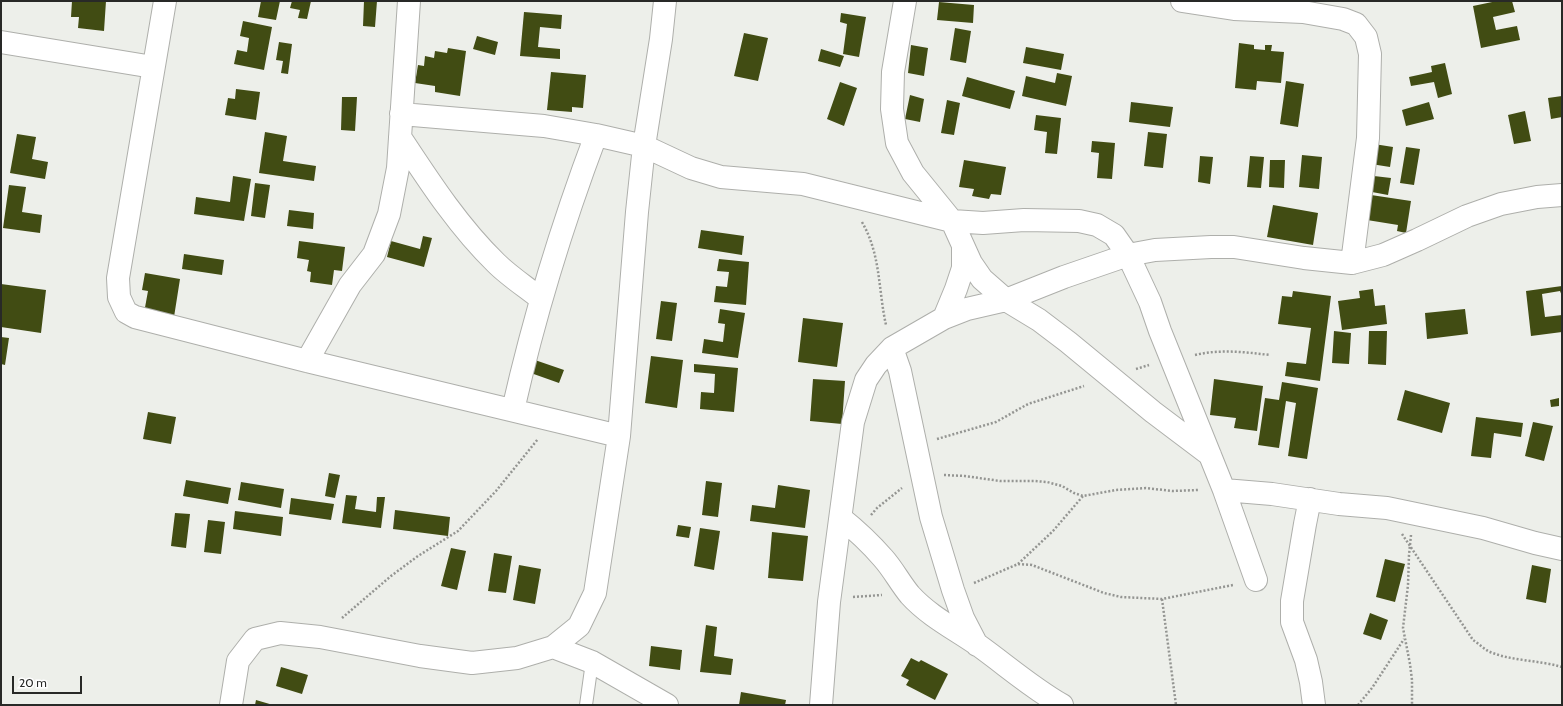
<!DOCTYPE html>
<html>
<head>
<meta charset="utf-8">
<style>
	body { margin:0 }
	#map { position:relative; width:1563px; height:706px; overflow:hidden; background:#edefea; font-family:Cabin,sans-serif }
	canvas { display:block }
	.frame { position:absolute; inset:0; border:2px solid #282927; pointer-events:none }
	.scale { position:absolute; left:12px; top:676px; width:70px; height:18px; box-sizing:border-box; border:2px solid #282927; border-top:0; padding-left:5px; font-size:12px; line-height:14px; white-space:nowrap; color:#282927; -webkit-text-stroke:3px #fff; paint-order:stroke }
</style>
</head>
<body>
<div id="map">
<canvas width="1563" height="706"></canvas>
<div class="frame"></div>
<div class="scale">20 m</div>
</div>
<script>
const c = document.querySelector('canvas').getContext('2d');
c.lineJoin = 'round';
function paint(path, color) { c.fillStyle = color; c.fill(path, 'evenodd'); }
function strokePath(path, color, width, dash) { c.strokeStyle = color; c.lineWidth = width; c.lineCap = dash ? 'butt' : 'round'; c.setLineDash(dash || []); c.stroke(path); }
const building = new Path2D(`
	M72 1H106L104 31 78 28 79 17H71Z
	M261 1H280L276 20 258 17Z
	M292 1H311L307 19 298 18 300 10 290 8Z
	M364 1H377L375 27 363 26Z
	M1497 1H1512L1515 12 1493 17 1496 30 1517 26 1520 40 1481 48 1473 6Z
	M939 2 974 5 973 23 937 20Z
	M524 12 562 15 561 29 540 27 538 47 560 49V59L520 56Z
	M841 13 866 17 859 57 843 54 847 24 840 22Z
	M243 21 272 27 264 70 234 64 237 50 247 52 249 38 240 36Z
	M955 28 971 31 966 63 950 60Z
	M744 33 768 38 758 81 734 76Z
	M477 36 498 42 495 55 473 49Z
	M279 42 292 44 288 74 281 73 283 61 276 60Z
	M1239 43 1254 45V49L1265 50V45H1272L1271 51 1284 52 1281 83 1257 81 1256 90 1235 88Z
	M911 45 928 48 924 76 908 73Z
	M1026 47 1064 54 1061 70 1023 63Z
	M448 48 466 51 460 96 435 92V86L415 83 418 65 424 66 425 56 434 58 435 51 447 53Z
	M821 49 844 56 840 67 818 61Z
	M1445 63 1452 94 1438 98 1434 82 1411 86 1409 77 1432 72 1431 66Z
	M551 72 586 75 583 108 572 107V112L547 110Z
	M1057 73 1072 76 1066 106 1022 96 1026 76 1055 83Z
	M967 77 1015 91 1010 109 962 96Z
	M1286 81 1304 84 1298 127 1280 124Z
	M840 82 857 88 844 126 827 119Z
	M236 89 260 92 256 120 225 115 228 98 235 99Z
	M910 95 924 99 920 122 905 119Z
	M1562 96V117L1551 119 1548 98Z
	M342 97H357L355 131 341 130Z
	M947 100 960 103 954 135 941 133Z
	M1131 102 1173 107 1170 127 1129 122Z
	M1429 102 1434 119 1406 126 1402 110Z
	M1525 111 1531 141 1514 144 1508 115Z
	M1036 115 1061 118 1057 154 1045 153 1047 132 1034 130Z
	M265 132 287 136 283 161 316 166 314 181 259 173Z
	M1148 132 1167 134 1163 168 1144 166Z
	M17 134 36 137 32 159 48 162 45 179 10 173Z
	M1092 141 1115 143 1112 179 1097 178 1099 153 1091 152Z
	M1374 144 1393 147 1390 167 1371 164Z
	M1406 147 1420 149 1414 185 1400 183Z
	M1302 155 1322 157 1319 189 1299 187Z
	M1200 156 1213 157 1210 184 1198 182Z
	M1250 156 1264 157 1261 188 1247 187Z
	M964 160 1006 167 1001 195 991 194 989 199 972 196 974 189 959 187Z
	M1270 160H1285L1284 188 1269 187Z
	M233 176 251 179 244 221 194 214 196 197 230 202Z
	M1374 176 1391 178 1388 195 1372 192Z
	M255 183 270 185 265 218 251 216Z
	M9 185 26 187 22 212 42 215 40 233 3 228Z
	M1371 195 1411 201 1406 233 1397 231 1398 225 1367 220Z
	M1273 205 1318 213 1313 245 1267 237Z
	M289 210 314 213 313 229 287 226Z
	M701 230 744 236 742 255 698 248Z
	M423 236 432 238 424 267 387 257 391 241 420 249Z
	M299 241 345 247 342 271 334 270 332 285 310 282 311 272 307 271 309 260 297 258Z
	M184 254 224 260 222 275 182 269Z
	M719 259 749 262 746 305 714 302 716 286 727 287 729 272 717 271Z
	M145 273 180 279 174 317 144 313 148 291 142 290Z
	M1 284 46 290 41 333 1 327Z
	M1562 286V296L1560 291 1542 294 1545 317 1562 315V332L1531 336 1526 291Z
	M1373 289 1375 306 1385 305 1387 324 1342 330 1338 301 1360 298 1359 291Z
	M1293 291 1331 296 1320 381 1285 376 1287 362 1306 364 1311 328 1278 324 1282 296 1292 297Z
	M661 301 677 303 672 341 656 339Z
	M720 309 745 313 738 358 702 353 704 339 723 342 725 324 718 323Z
	M1465 309 1468 334 1427 339 1425 313Z
	M803 318 843 323 837 367 798 362Z
	M1334 331 1351 333 1349 364 1332 363Z
	M1369 331H1387L1386 365 1368 364Z
	M1 337 9 338 5 365 1 364Z
	M651 356 683 360 677 408 645 403Z
	M532 359 564 370 559 383 528 372Z
	M694 364 738 368 734 412 700 409 701 392 714 393 715 374 694 372Z
	M813 379 845 381 842 424 810 421Z
	M1214 379 1263 386 1257 431 1234 428 1236 418 1210 415Z
	M1282 382 1318 388 1307 459 1288 456 1296 403 1286 401 1279 448 1258 445 1265 398 1279 400Z
	M1405 390 1450 403 1442 433 1397 420Z
	M1559 398V406L1551 407 1550 400Z
	M148 412 176 417 171 444 143 439Z
	M1476 417 1523 423 1521 437 1494 433 1491 458 1471 456Z
	M1533 422 1553 426 1544 461 1525 456Z
	M329 473 340 475 335 498 325 496Z
	M186 480 231 488 228 504 183 496Z
	M706 481 722 483 718 517 702 515Z
	M241 482 284 489 281 508 238 500Z
	M778 485 810 490 805 528 750 521 752 505 775 508Z
	M346 495 357 496 355 509 376 512 377 497H385L381 528 342 523Z
	M291 498 334 504 331 520 289 514Z
	M395 510 450 517 448 536 393 529Z
	M235 511 283 517 281 536 233 529Z
	M175 513 190 514 186 548 171 546Z
	M208 520 225 522 221 554 204 552Z
	M678 525 691 527 689 538 676 536Z
	M700 528 720 531 714 570 694 566Z
	M772 532 808 536 803 581 768 578Z
	M451 548 466 551 457 590 441 586Z
	M494 553 512 556 506 593 488 591Z
	M1385 559 1405 564 1395 602 1376 597Z
	M519 565 541 569 535 604 513 600Z
	M1532 565 1551 569 1546 603 1526 599Z
	M1370 613 1388 620 1381 640 1363 634Z
	M706 625 717 627 714 656 733 659 731 675 700 672Z
	M651 646 682 650 680 670 649 666Z
	M911 658 919 662 921 660 948 674 935 700 906 685 909 680 901 676Z
	M281 667 308 675 302 694 276 686Z
	M741 692 786 700 785 705H739Z
	M256 700 273 705H255Z`);
const path = new Path2D(`
	M862 222C881 255 878 289 886 325
	M1195 355C1220 349 1244 352 1270 355
	M1136 369 1149 365
	M937 439 996 422 1028 404 1084 386
	M944 475 965 476 1000 481H1035L1047 482 1062 486 1074 493 1083 496 1116 490 1146 488 1172 491 1199 490
	M871 515 877 508 902 488
	M1402 534 1473 640C1478 643 1483 648 1488 651 1509 661 1539 660 1562 667
	M1411 535 1409 555 1408 585 1403 628 1410 664 1412 680V705
	M1018 564 1053 531 1083 496
	M974 583 1018 564 1032 565 1104 593 1121 597 1162 599 1233 585
	M853 597 882 595
	M1162 599 1176 705
	M342 618 391 576 418 556 458 531 496 491 538 439
	M1358 705 1372 688 1404 639`);
const service = new Path2D(`
	M586 705 592 662`);
const minor = new Path2D(`
	M165 1 118 278 119 297 126 312 135 317 307 361 619 436
	M905 1 893 72 892 109 897 143 913 173 952 221 971 263 982 279 1006 300 1039 320 1068 342 1153 412 1210 455
	M1182 1 1234 9 1303 12 1343 19 1356 24 1366 37 1370 54 1368 138 1352 263
	M1 42 153 67
	M401 114 544 126 596 135 644 146 691 168 721 177 803 184 952 221 983 223 1024 220 1079 221 1097 225 1114 235 1128 255 1150 302 1160 331 1224 490 1256 580
	M400 137C429 181 458 226 496 263 509 276 526 287 541 299
	M944 318 956 289 963 268V247
	M892 348 900 371 931 517 953 590 963 618 977 645
	M307 361 350 285 374 254 389 214 398 168 409 1
	M513 410C534 317 562 225 596 135
	M1224 490 1272 494 1339 504 1387 508 1483 528 1535 543 1562 549
	M1310 499 1305 524 1292 601V622L1306 660 1311 682 1314 705
	M841 518C856 530 870 543 883 558 893 569 900 583 910 595 929 616 955 629 978 645 1006 665 1032 688 1062 705
	M553 647 592 662 667 705
	M231 705 238 661 255 639 280 633 320 637 420 656 472 663 517 658 553 647 579 626 595 593 619 436 637 212 644 146 661 39 665 1
	M821 705 829 602 853 422 866 380 876 365 892 348 944 318 967 309 1006 300 1064 277 1128 255 1155 250 1211 247H1234L1304 258 1352 263 1383 255 1417 240 1467 216 1501 204 1537 197 1562 195`);
paint(building, '#414c13');
strokePath(service, '#aeafab', 14);
strokePath(minor, '#aeafab', 24);
strokePath(path, '#949592', 2.5, [2, 2]);
strokePath(service, '#fff', 12);
strokePath(minor, '#fff', 22);
</script>
</body>
</html>
